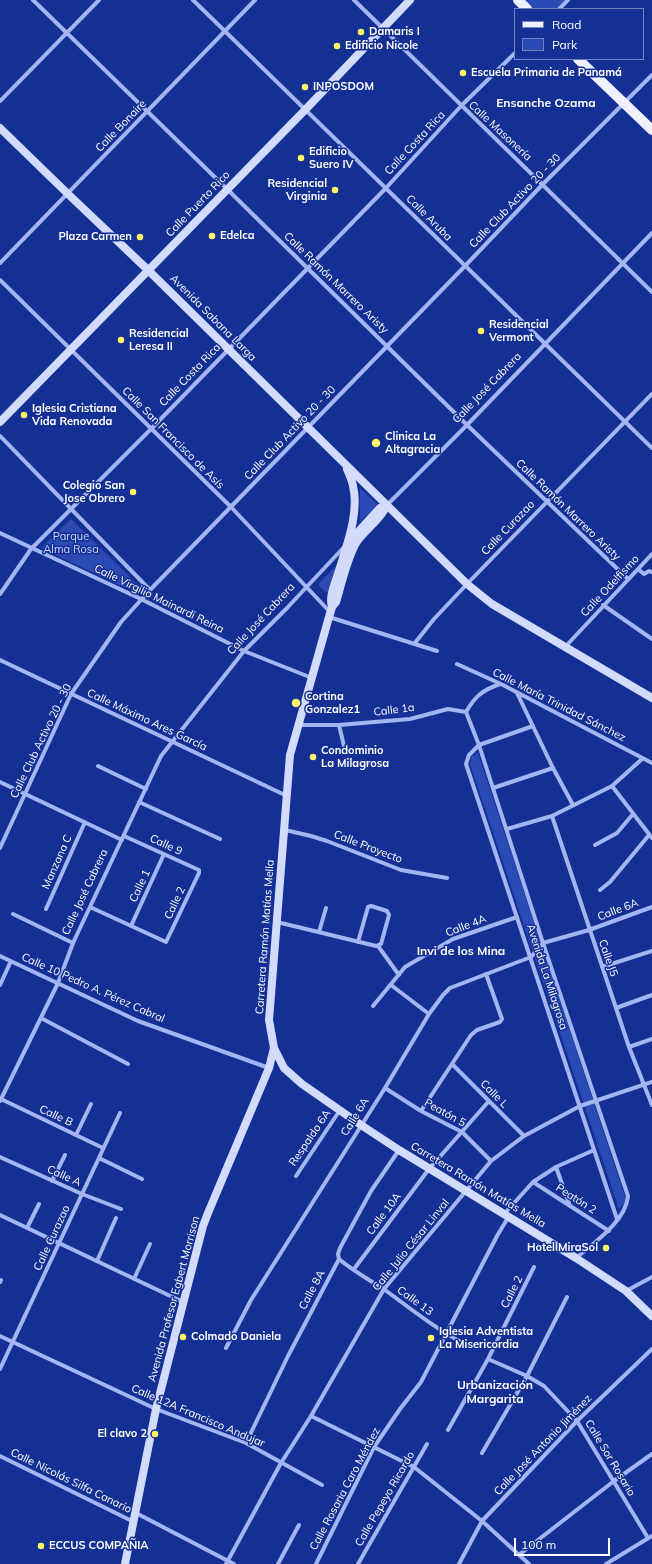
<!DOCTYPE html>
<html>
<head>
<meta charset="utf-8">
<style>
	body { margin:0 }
	#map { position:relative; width:652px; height:1564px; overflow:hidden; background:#153094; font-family:Mulish,sans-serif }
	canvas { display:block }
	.legend { position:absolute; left:514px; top:8px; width:130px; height:52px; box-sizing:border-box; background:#153094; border:1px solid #7383bf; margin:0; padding:5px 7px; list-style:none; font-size:12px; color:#fff }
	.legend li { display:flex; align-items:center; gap:8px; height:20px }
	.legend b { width:20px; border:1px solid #7383bf }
	.scale { position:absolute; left:514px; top:1538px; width:96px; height:18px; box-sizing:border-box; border:2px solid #fff; border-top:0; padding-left:5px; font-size:12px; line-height:14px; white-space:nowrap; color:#fff; -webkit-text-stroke:3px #153094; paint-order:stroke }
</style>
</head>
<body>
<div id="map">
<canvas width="652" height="1564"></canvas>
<ul class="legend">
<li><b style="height:5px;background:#eff1ff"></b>Road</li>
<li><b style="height:11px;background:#2b4ab3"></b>Park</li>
</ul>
<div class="scale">100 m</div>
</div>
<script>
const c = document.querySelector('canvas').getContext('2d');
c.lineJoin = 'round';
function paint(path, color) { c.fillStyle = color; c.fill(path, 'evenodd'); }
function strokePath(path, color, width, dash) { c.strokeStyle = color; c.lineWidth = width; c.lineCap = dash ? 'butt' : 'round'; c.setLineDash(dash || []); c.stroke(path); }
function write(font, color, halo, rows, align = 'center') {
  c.font = font + ' Mulish,sans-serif'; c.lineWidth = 3; c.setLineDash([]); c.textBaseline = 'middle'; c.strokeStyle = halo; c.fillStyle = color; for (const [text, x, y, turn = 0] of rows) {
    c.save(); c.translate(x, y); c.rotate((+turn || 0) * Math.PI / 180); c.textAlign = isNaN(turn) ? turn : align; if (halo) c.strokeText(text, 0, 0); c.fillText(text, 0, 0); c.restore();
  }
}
const green = new Path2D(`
	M522 0H565L556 9H531Z
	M360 488 378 505 360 522Z
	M71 519 142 589 138 594 41 548Z
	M335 567 336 568 330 591 326 592 319 586V583Z
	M478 753 625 1197V1203L619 1209 470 764 472 756Z`);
const street = new Path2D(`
	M33 0 227 189 467 425 628 579
	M193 0 652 448
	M354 0 652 292
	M559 9 568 0
	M0 101 99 0
	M0 263 255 0
	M0 280 231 507 330 612
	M0 436 150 590
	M387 505 467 425 652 233
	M0 533 141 599 244 651 312 678
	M638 569 644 574 649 571 652 572
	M0 594 31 549 151 429 386 188 461 106 515 53
	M603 605 652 639
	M329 617 437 651
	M414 644 434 619 467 584 652 394
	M565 647 652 554
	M0 660 287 796
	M457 664 501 684 652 763
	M517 693 553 768 573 805
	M466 712 479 745 543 943 628 1196C626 1221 594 1243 576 1258
	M466 712C475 696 483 690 500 684
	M299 725H339L410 719 448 709 466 712
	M339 725 344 746
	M533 726 479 745 469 755 466 764 617 1219
	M98 766 146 789
	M0 782 122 840
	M612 786 652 838
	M493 788 553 768
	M139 802 220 839
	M552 816 629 1047 652 1105
	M507 829 552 816 612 786 642 759
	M285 830 311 836 327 841 401 870 447 878
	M595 845 617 833 633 814
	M0 848 71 694 121 622 150 590 465 266 543 184 652 75
	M600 890 610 882 649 835
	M90 907 166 942 199 873V870L124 836
	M46 909 85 822
	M13 914 73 943
	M277 922 376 946 381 944 389 915 387 911 371 906 368 907 358 942
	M131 926 164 854
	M319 932 326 908
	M378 946 399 975
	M0 956 138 1021 269 1068
	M602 967 652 951
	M0 985 11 961
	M391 985 429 1014
	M373 1006 405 967 453 939 517 917
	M616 1008 652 995
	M41 1018 128 1064
	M629 1047 652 1039
	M452 1064 524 1136
	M385 1088 421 1111 462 1132 491 1161
	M1 1099 103 1148
	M0 1101 58 983 73 943 161 756 244 651 287 608 345 546
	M421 1111 471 1035 477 1030 500 1022 502 1019 486 974
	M76 1135 91 1104
	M0 1157 82 1194 121 1209
	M99 1158 142 1179
	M556 1167 570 1206
	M296 1176 340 1110
	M52 1181 65 1155
	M533 1182 609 1231
	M505 1213 533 1182 556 1167 594 1150
	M0 1215 183 1302
	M27 1228 39 1204
	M339 1259C353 1271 370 1280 385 1290 410 1308 434 1328 461 1342
	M97 1261 116 1218
	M354 1269 429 1169 489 1101
	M134 1279 150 1244
	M0 1282 1 1280
	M626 1291 652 1277
	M0 1336 156 1409 246 1443 322 1485
	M226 1348 251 1300 385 1088 429 1014 443 995 450 988 531 957 543 943 589 930 652 907
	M488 1359 527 1376 544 1386 577 1421 648 1538
	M0 1369 120 1113
	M311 1416 414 1467 482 1521 529 1564
	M448 1430 488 1359 534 1267
	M246 1443 288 1356 339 1259 338 1254 340 1248 371 1191 399 1150
	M482 1453 527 1376 567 1297
	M0 1456 134 1522
	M136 1513 234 1564
	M520 1554 614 1481 652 1454
	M226 1564 281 1463 311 1416 384 1289 491 1161 524 1136 580 1106 652 1082
	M278 1564 299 1525
	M316 1564 374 1447 400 1409 421 1382 497 1236 509 1216
	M358 1564 427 1444
	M459 1564 482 1521 577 1421 652 1349
	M606 1564 652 1536`);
const secondary = new Path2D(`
	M0 128 68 194 148 270 467 584 492 604 652 698
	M0 422 305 110 410 0
	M387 505C381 520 365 529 356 543 346 561 342 583 336 602L332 607 329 617 290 755 269 1020 274 1048 284 1068 302 1084 361 1125 399 1150 576 1258 626 1291 652 1316
	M348 543 380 508 387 505
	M332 607C329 597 334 586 337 577 345 550 360 514 353 486 352 480 349 474 347 469
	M125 1564 156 1409 203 1226 208 1213 269 1068 274 1048`);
const primary = new Path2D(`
	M518 0 527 9
	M578 59 652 130`);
const markers = [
	[361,32,4,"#fff565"],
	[337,46,4,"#fff565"],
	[463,73,4,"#fff565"],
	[305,87,4,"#fff565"],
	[301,158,4,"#fff565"],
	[335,190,4,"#fff565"],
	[212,236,4,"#fff565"],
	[140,237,4,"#fff565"],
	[481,331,4,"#fff565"],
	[121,340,4,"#fff565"],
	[24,415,4,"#fff565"],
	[376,443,5,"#fff565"],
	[133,492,4,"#fff565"],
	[296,703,5,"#fff565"],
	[313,757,4,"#fff565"],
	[606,1248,4,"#fff565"],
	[183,1337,4,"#fff565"],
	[431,1338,4,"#fff565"],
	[155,1434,4,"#fff565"],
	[41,1546,4,"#fff565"]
];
const poiNames = [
	["Damaris I",369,32],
	["Edificio Nicole",345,46],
	["Escuela Primaria de Panamá",471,73],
	["INPOSDOM",313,87],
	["Edificio",309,152],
	["Suero IV",309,165],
	["Residencial",327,184,"right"],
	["Virginia",327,197,"right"],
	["Edelca",220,236],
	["Plaza Carmen",132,237,"right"],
	["Residencial",489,325],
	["Vermont",489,338],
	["Residencial",129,334],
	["Leresa II",129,347],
	["Iglesia Cristiana",32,409],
	["Vida Renovada",32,422],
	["Clinica La",385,437],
	["Altagracia",385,450],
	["Colegio San",125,486,"right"],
	["Jose Obrero",125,499,"right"],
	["Cortina",305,697],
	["Gonzalez1",305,710],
	["Condominio",321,751],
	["La Milagrosa",321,764],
	["Hotel MiraSol",598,1248,"right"],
	["Iglesia Adventista",439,1332],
	["La Misericordia",439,1345],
	["Colmado Daniela",191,1337],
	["El clavo 2",147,1434,"right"],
	["ECCUS COMPAÑIA",49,1546]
];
const streetNames = [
	["Calle Bonaire",121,126,-46],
	["Calle Masonería",500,131,43],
	["Calle Costa Rica",415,143,-47],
	["Calle Club Activo 20 - 30",515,201,-46],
	["Calle Puerto Rico",198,204,-46],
	["Calle Aruba",429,218,45],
	["Calle Ramón Marrero Aristy",336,283,44],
	["Avenida Sabana Larga",213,318,45],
	["Calle Costa Rica",190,375,-46],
	["Calle José Cabrera",487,388,-46],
	["Calle Club Activo 20 - 30",290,433,-46],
	["Calle San Francisco de Asís",173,438,45],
	["Calle Ramón Marrero Aristy",568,510,44],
	["Calle Curazao",508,528,-46],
	["Calle Odelfismo",610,586,-47],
	["Calle Virgilio Mainardi Reina",159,599,26],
	["Calle José Cabrera",261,619,-47],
	["Calle María Trinidad Sánchez",559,705,27],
	["Calle 1a",394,710,-7],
	["Calle Máximo Ares García",147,720,25],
	["Calle Club Activo 20 - 30",41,741,-64],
	["Calle 9",166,845,25],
	["Calle Proyecto",368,847,21],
	["Manzana C",57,862,-66],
	["Calle 1",140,886,-65],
	["Calle José Cabrera",85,892,-65],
	["Calle 2",175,903,-65],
	["Calle 6A",618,910,-21],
	["Calle 4A",466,926,-21],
	["Carretera Ramón Matías Mella",265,937,-86],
	["Calle J5",608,958,71],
	["Avenida La Milagrosa",547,977,72],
	["Calle 10 Pedro A. Pérez Cabral",93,988,24],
	["Calle L",494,1094,45],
	["Peatón 5",445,1113,29],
	["Calle B",56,1116,25],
	["Calle 6A",355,1117,-58],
	["Respaldo 6A",310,1138,-56],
	["Calle A",64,1176,24],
	["Carretera Ramón Matías Mella",478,1185,31],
	["Peatón 2",576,1199,33],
	["Calle 10A",384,1214,-53],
	["Calle Curazao",52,1238,-65],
	["Calle Julio César Linval",411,1245,-51],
	["Calle 8A",312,1290,-62],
	["Calle 2",512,1292,-63],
	["Avenida Profesor Egbert Morrison",174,1299,-75],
	["Calle 13",415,1301,36],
	["Calle 12A Francisco Andujar",198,1416,23],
	["Calle José Antonio Jiménez",543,1445,-46],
	["Calle Sor Rosario",610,1458,59],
	["Calle Nicolás Silfa Canario",71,1481,26],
	["Calle Rosaria Caro Méndez",345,1489,-62],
	["Calle Pepeyo Ricardo",385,1499,-60]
];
const parkNames = [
	["Parque",71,537],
	["Alma Rosa",71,550]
];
const neighbourhoodNames = [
	["Ensanche Ozama",546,103],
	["Invi de los Mina",461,951],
	["Urbanización",495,1385],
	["Margarita",495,1399]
];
paint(green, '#2b4ab3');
strokePath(street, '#a4b6f1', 4);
strokePath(secondary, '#d3dbfc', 8);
strokePath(primary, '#eff1ff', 10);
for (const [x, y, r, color] of markers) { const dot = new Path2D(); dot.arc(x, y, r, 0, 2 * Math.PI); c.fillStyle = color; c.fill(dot); strokePath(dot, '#153094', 1.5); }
write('bold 11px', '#fff', '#153094', poiNames, 'left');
write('11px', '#fff', '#153094', streetNames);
write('11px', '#cbd7fc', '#153094', parkNames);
write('bold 12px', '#fff', '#153094', neighbourhoodNames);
</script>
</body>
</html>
